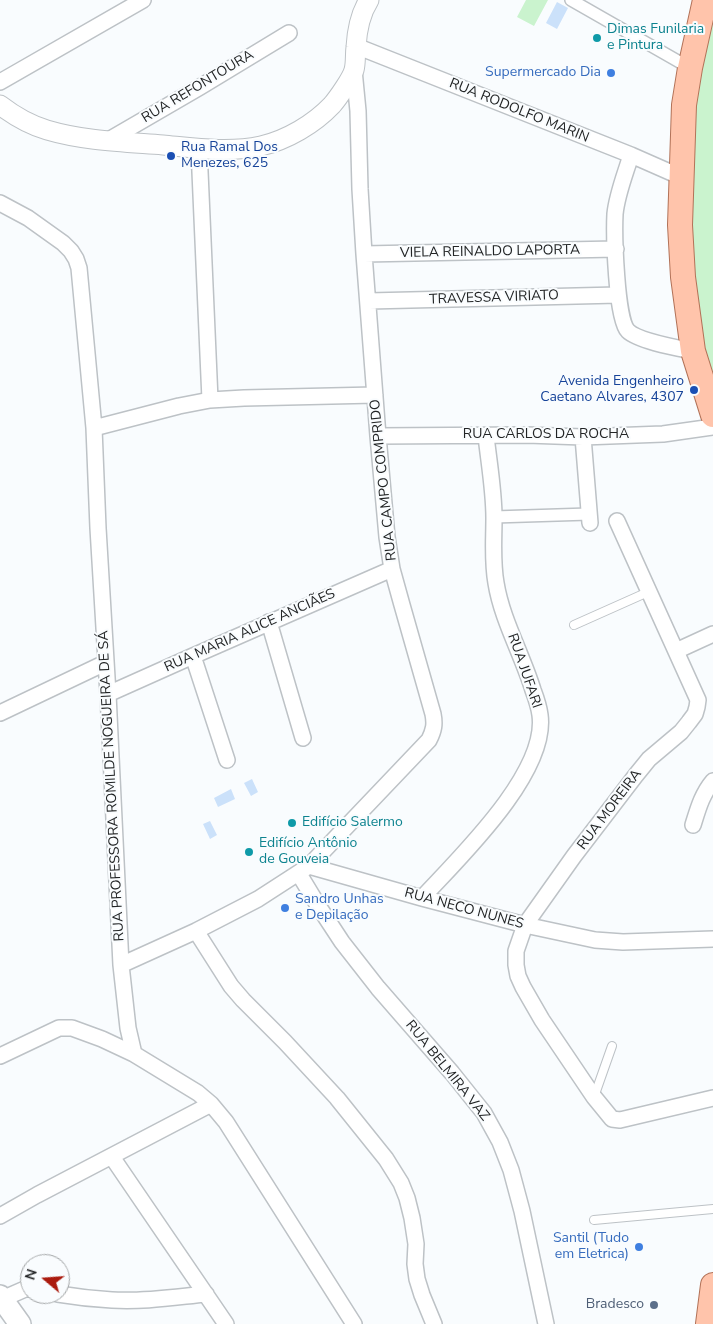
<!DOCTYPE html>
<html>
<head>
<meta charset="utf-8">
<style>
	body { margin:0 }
	#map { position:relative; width:713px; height:1324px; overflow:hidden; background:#f9fcfe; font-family:"Nunito Sans",sans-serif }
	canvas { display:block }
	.north { position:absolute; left:20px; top:1254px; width:50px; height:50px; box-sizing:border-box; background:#f9fcfe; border:1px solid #a3a6a7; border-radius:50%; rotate:288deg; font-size:14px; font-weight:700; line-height:20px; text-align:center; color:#222425 }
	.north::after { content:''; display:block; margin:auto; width:18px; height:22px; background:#ab1b0e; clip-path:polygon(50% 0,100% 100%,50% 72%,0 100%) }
</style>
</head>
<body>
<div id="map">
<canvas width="713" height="1324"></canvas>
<div class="north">N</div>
</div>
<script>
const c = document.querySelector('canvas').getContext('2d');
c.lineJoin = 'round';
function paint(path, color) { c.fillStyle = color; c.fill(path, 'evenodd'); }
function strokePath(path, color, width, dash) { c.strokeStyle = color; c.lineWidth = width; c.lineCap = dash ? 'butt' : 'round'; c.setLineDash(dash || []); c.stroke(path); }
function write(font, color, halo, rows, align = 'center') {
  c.font = font + ' "Nunito Sans",sans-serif'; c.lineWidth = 4; c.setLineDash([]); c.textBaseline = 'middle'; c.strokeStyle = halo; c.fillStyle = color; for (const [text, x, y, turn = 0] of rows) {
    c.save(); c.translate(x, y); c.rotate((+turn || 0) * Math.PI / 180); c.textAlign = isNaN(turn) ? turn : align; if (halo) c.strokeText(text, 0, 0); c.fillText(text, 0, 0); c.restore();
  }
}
const green = new Path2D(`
	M526 0H548L534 26 517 17Z
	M713 6V389L699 343 693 278 690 143 699 71Z`);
const water = new Path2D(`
	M557 2 568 8 557 29 546 23Z
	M252 779 258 792 251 796 244 783Z
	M231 789 235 799 218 807 214 798Z
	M210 821 217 835 210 839 203 824Z`);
const service = new Path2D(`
	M574 625 648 592
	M594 1097 612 1046
	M594 1220 713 1209`);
const pedestrian = new Path2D(`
	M571 0 690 68
	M494 517 589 514`);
const minor = new Path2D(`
	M356 46 631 155 681 177
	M0 82 143 0
	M107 141 200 87 289 33
	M199 149 210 400
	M631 155C625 175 617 194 615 214 614 234 616 319 628 331 638 341 678 348 693 351
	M0 203 28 218 63 243 71 251 76 259 79 268 94 428 98 528 108 694 121 965 128 1028 134 1054
	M364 254 616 249
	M369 301 618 295
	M94 428 179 406 210 400 244 398 375 395
	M378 436 527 435 583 437 663 434 713 427
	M583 437 590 523
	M617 521 698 700 697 707 695 714 689 722 681 732 649 759 636 775 574 856 525 925 516 951V965L518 976 523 987 542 1020 594 1097 612 1119 620 1120 713 1098
	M269 622 303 738
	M676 651 713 634
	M193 656 227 760
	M108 694 193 656 392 569
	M0 713 105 663
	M693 825C698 809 702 794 713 781
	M309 866 422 898 525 925 595 940 623 942 713 939
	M299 874 319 907 342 942 378 988 452 1073 484 1113 500 1142 511 1170 522 1211 546 1324
	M422 898C459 858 548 773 540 715 539 707 536 698 533 690 522 654 502 620 496 583 492 561 494 540 494 518 494 491 489 463 486 436
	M196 931 231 986 243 1000 285 1042 337 1098 386 1159 401 1183 407 1198 412 1218 416 1244 415 1264 417 1279 422 1295 434 1324
	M121 965 196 931 258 899 309 866 429 740C434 730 435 724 433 714L402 605 392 569 387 537 378 436 364 254 360 189 358 111 354 70
	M0 1056 59 1028H72L102 1039 134 1054 198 1093 211 1104 226 1122 354 1324
	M112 1157 226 1324
	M0 1216 37 1195 211 1104
	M58 1294C76 1297 94 1299 112 1300 143 1302 175 1297 206 1294
	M2 1299 25 1289H30`);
const tertiary = new Path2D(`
	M0 105C13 115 30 125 47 130 84 141 124 142 163 145 195 148 229 153 261 146 287 140 314 124 332 105 338 98 352 78 354 70 356 63 355 54 356 47 357 30 360 14 369 0`);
const secondary = new Path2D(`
	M0 1296 20 1324`);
const primary = new Path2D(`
	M705 0 690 68 684 105 680 225 683 277 693 351 713 415
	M708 1324 713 1285`);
const markers = [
	[597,38,5,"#0f9aa8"],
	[611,73,5,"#3f7fe0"],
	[171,156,5,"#1a4fb4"],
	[694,390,5,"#1a4fb4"],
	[292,823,5,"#0f9aa8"],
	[249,852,5,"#0f9aa8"],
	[285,908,5,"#3f7fe0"],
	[639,1247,5,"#3f7fe0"],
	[654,1305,5,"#5c6f8a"]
];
const cultureNames = [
	["Dimas Funilaria",607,30],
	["e Pintura",607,46],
	["Edifício Salermo",302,823],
	["Edifício Antônio",259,844],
	["de Gouveia",259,860]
];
const shopNames = [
	["Supermercado Dia",601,73],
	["Sandro Unhas",295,900,"left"],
	["e Depilação",295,916,"left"],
	["Santil (Tudo",629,1239],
	["em Eletrica)",629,1255]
];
const streetNames = [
	["RUA REFONTOURA",198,87,-31],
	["RUA RODOLFO MARIN",519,111,22],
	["VIELA REINALDO LAPORTA",490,252,-1],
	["TRAVESSA VIRIATO",494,298,-2],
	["RUA CARLOS DA ROCHA",546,435],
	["RUA CAMPO COMPRIDO",384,480,-96],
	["RUA MARIA ALICE ANCIÃES",250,631,-24],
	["RUA JUFARI",524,671,71],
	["RUA PROFESSORA ROMILDE NOGUEIRA DE SÁ",112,786,-93],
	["RUA MOREIRA",610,810,-53],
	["RUA NECO NUNES",464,909,15],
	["RUA BELMIRA VAZ",447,1071,51]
];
const transitNames = [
	["Rua Ramal Dos",181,148],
	["Menezes, 625",181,164],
	["Avenida Engenheiro",684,382,"right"],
	["Caetano Alvares, 4307",684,398,"right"]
];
const serviceNames = [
	["Bradesco",644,1305]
];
paint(green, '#caf3ce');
paint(water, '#cbe1fa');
strokePath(service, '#bdc2c6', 10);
strokePath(pedestrian, '#bdc2c6', 14);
strokePath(minor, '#bdc2c6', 18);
strokePath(tertiary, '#bdc2c6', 21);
strokePath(secondary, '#bdc2c6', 24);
strokePath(primary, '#b27258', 26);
strokePath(service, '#fff', 8);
strokePath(pedestrian, '#fff', 11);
strokePath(minor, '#fff', 15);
strokePath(tertiary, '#fff', 19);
strokePath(secondary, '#fff', 21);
strokePath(primary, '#ffc4ab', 24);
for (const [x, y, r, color] of markers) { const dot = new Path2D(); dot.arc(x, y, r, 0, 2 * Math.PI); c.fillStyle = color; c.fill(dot); strokePath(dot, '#f9fcfe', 2); }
write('14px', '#0d838f', '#f9fcfe', cultureNames, 'left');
write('14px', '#366cbe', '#f9fcfe', shopNames, 'right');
write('14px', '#222425', '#f9fcfe', streetNames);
write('14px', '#164399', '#f9fcfe', transitNames, 'left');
write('14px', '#4e5e75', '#f9fcfe', serviceNames, 'right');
</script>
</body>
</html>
